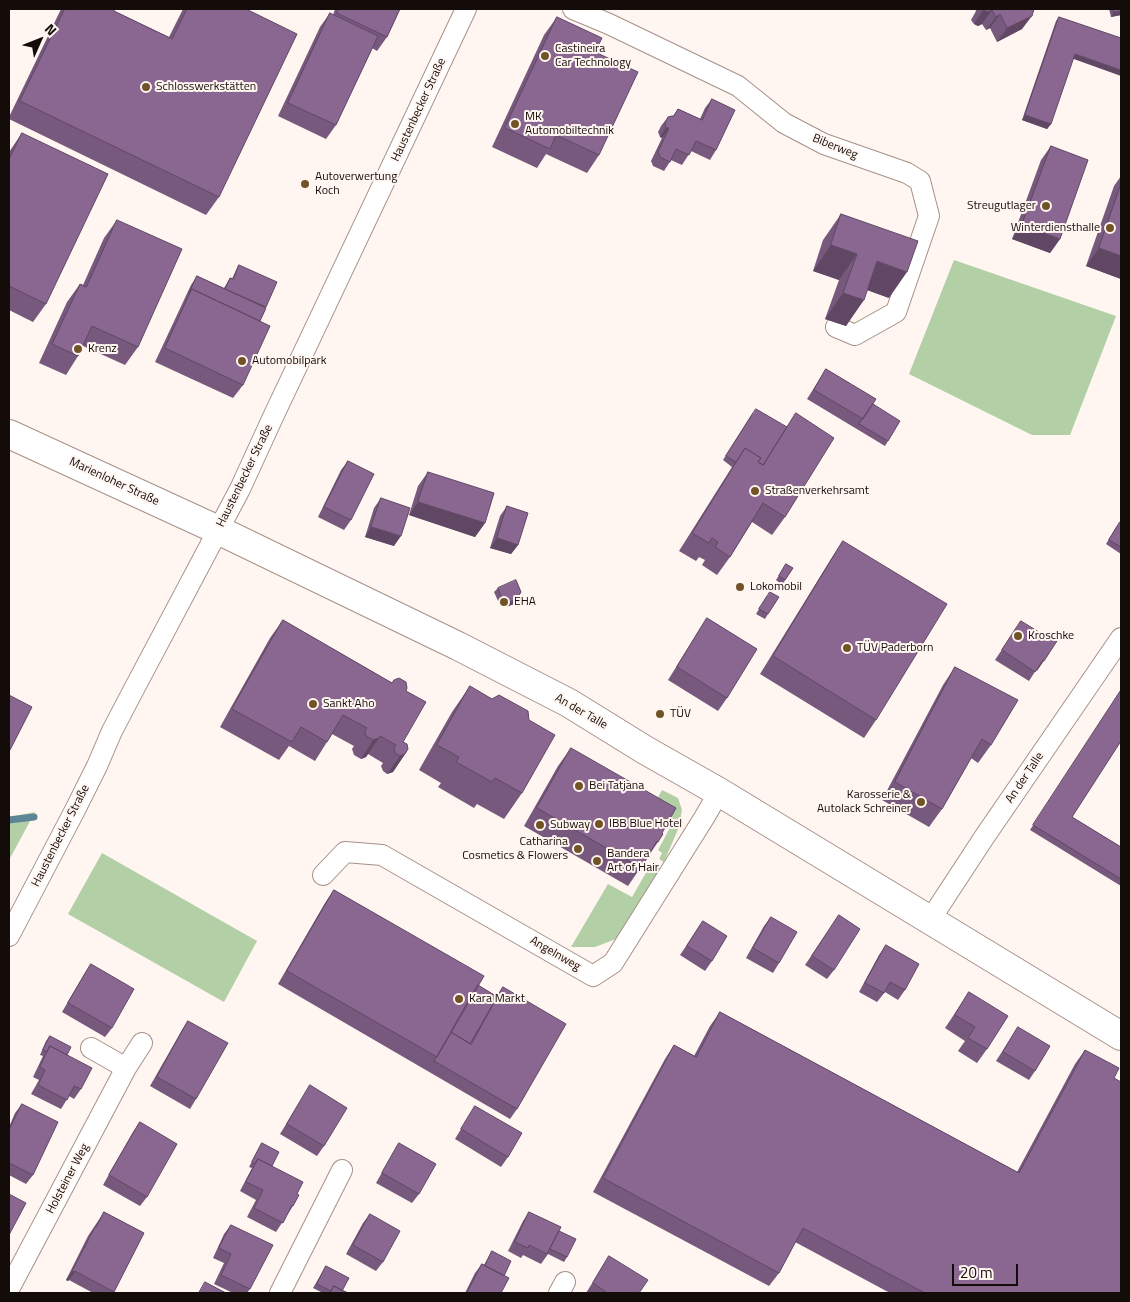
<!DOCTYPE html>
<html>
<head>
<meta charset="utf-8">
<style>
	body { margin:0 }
	#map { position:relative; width:1130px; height:1302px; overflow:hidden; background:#fff5f1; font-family:"Titillium Web",sans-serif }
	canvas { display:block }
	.frame { position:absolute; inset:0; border:10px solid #140c09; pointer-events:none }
	.north { position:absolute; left:15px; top:15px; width:50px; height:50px; -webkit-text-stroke:4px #fff5f1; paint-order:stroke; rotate:46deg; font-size:14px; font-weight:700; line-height:20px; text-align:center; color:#140c09 }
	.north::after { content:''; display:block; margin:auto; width:18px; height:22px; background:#140c09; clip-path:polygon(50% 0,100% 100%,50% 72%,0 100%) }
	.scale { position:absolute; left:952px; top:1264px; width:66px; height:22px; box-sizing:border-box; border:2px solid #140c09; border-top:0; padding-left:6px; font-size:15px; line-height:18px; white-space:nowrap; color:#140c09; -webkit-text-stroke:4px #fff5f1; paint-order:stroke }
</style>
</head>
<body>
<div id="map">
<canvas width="1130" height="1302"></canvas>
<div class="frame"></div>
<div class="north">N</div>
<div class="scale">20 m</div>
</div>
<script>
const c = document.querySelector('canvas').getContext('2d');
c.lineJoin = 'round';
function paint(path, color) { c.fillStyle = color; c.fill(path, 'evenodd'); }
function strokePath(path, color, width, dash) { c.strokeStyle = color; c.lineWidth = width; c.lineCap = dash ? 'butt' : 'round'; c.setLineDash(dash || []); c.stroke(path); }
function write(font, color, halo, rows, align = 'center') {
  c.font = font + ' "Titillium Web",sans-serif'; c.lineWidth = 4; c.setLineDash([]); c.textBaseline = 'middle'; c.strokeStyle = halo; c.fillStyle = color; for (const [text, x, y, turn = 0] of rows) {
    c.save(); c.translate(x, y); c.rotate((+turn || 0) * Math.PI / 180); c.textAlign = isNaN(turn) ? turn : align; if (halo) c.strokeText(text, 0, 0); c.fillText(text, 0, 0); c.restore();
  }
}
const green = new Path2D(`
	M954 260 1116 316 1070 435H1032L909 374Z
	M662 790 678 798 682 810 679 827 664 862 659 859 662 853 658 850 672 824 651 811Z
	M35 812 9 860V817Z
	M102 853 257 941 224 1002 68 914Z
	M655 865 660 868 633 916 616 939 595 947H571L608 884 632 897 647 871 650 873Z`);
const stream = new Path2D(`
	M9 820 34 817`);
const street = new Path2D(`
	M573 9 609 24 738 86 784 123 824 144 907 173 920 181 929 216 896 312 855 335 836 327
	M323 875 345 852 382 855 593 976 613 963 704 818 719 792
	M930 920 985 836 1121 638
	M9 936 75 810 97 766 112 731 134 689 240 489 273 417 466 9
	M91 1048 126 1068
	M9 1289 126 1068 142 1043
	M280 1293 342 1170
	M559 1293 565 1282`);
const secondary = new Path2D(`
	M9 434 218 530 458 646 569 703 645 750 719 792 930 920 1121 1036`);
const wall = new Path2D(`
	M61 9H114V11L169 37 183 9H246L219 197 206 215 9 119V117Z
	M335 9H400L387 37 377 51 372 48 336 125 326 139 278 116 320 27 330 13 333 15Z
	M975 9H1034L1022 29 997 42 990 28 986 30 982 24 978 26 974 24 971 20 976 11Z
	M1109 9H1121V15L1111 17Z
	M557 17 595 52 599 155 587 173 546 154 537 168 492 147 544 35Z
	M1059 17 1051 124 1047 129 1022 120 1056 21Z
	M712 99 716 150 710 160 691 151 682 165 671 160 664 171 653 166 651 161 662 138 660 137 658 132 661 126 668 117 673 116 678 109 700 119 705 108Z
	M22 133 46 304 33 322 9 310V152Z
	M1051 146 1060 239 1050 253 1012 239 1041 160Z
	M1121 176V279L1086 266 1114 186Z
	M841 214 889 298 867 290 846 326 825 319 839 280 813 271 823 240Z
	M117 220 138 347 125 365 83 346 78 356 66 375 39 363 67 302 80 284 83 285 104 238Z
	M239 265 266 307 260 321 243 385 233 398 155 362 191 285 197 276 224 288 230 278 232 279 236 270Z
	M826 369 873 404 888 441 885 446 807 399Z
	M796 413 785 517 772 535 752 522 730 557 717 575 702 565 705 560 699 557 696 561 679 551 732 467 723 460 752 414 787 427Z
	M348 461 351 520 344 530 318 517 341 470Z
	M428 472 485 523 475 537 409 515 418 486Z
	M381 498 394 546 365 537 374 508Z
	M507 506 518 545 511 554 490 548 500 516Z
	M1121 522V554L1106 544 1117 526Z
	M843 541 876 720 864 738 760 674 831 559Z
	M786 564 793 568 782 585 776 580Z
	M498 588 514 604 506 607 499 603 494 592Z
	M767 596 768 614 765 619 756 614Z
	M707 618 727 698 718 711 668 680 698 632Z
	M283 620 406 691 403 742 405 754 393 772 387 774 383 771 381 766 383 763 368 754 366 757 361 759 354 755 352 749 354 746 332 734 315 761 289 746 279 760 220 727 270 638Z
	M1021 621 1044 661 1037 671 1036 670 1029 681 995 660Z
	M955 667 991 745 978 763 971 758 942 809 929 827 882 800 943 685Z
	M470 686 522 793 504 819 477 804 474 808 438 787 441 783 419 770 452 712Z
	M1121 690 1072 817 1121 847V886L1030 830Z
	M571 748 662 833 658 842 628 886 524 826 558 766Z
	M334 890 478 985 497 996 503 987 517 1109 510 1119 278 984 325 903Z
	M839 915 834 970 827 979 805 965Z
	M771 917 779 963 773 973 746 958 764 926Z
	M703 921 712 961 705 971 680 955Z
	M886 945 905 990 898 1000 885 992 877 1002 859 992 879 955Z
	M91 964 112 1028 105 1037 62 1012 85 973Z
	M969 992 987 1049 977 1063 958 1051 965 1041 945 1028Z
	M720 1012 1017 1172 1075 1064 1085 1050 1114 1078 1121 1293H890L795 1242 779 1273 769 1286 593 1192 665 1059 674 1045 694 1056 710 1026Z
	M188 1021 196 1099 190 1109 150 1086 182 1030Z
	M1018 1027 1035 1071 1029 1080 996 1061Z
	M50 1036 67 1055 81 1089 74 1099 69 1096 61 1109 31 1094 39 1080 33 1077 43 1056 40 1055 46 1041Z
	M310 1085 324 1146 317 1156 280 1134 304 1095Z
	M22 1104 33 1175 26 1184 9 1175V1127L15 1113Z
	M475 1106 508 1157 501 1167 455 1139Z
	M140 1122 147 1197 140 1206 103 1185 133 1132Z
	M262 1143 272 1166 297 1194 293 1206 276 1232 247 1217 256 1200 240 1191 252 1168 249 1167 259 1148Z
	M399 1143 419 1194 412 1203 376 1183 393 1153Z
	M104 1212 144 1233 113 1293H93L69 1280 68 1281 66 1280 88 1236Z
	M529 1212 559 1231 567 1257 564 1262 548 1254 541 1264 523 1255 521 1258 508 1251 523 1221Z
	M370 1214 383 1262 376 1271 346 1254 363 1223Z
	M231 1225 250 1289 247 1293H233L214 1284 224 1263 213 1258 224 1234Z
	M492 1251 504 1276 501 1293H465L475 1273 482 1264 484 1265Z
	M609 1256 639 1293H586Z
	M326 1266 342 1291 348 1293H323L313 1288Z`);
const shadedWall = new Path2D(`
	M983 10H992L982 24 978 26 974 24Z
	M1121 11V15L1111 17 1114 12Z
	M1000 14 990 28 986 30 996 17Z
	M1032 16 1022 29 997 42 1007 28Z
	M1075 54 1121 70V76L1071 58Z
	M1025 115 1051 124 1047 129 1022 120Z
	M666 128H669L662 138 660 137Z
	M1022 225 1060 239 1050 253 1012 239Z
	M831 245 857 254 839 280 813 271Z
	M1099 248 1121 256V279L1086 266Z
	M877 261 907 272 889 298 859 287Z
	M843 293 864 300 846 326 825 319Z
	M418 502 485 523 475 537 409 515Z
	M371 527 401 536 394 546 365 537Z
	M497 538 518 545 511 554 490 548Z
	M517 599 514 604 506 607 509 602Z
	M379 738 366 757 361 759 373 740Z
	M405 754 393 772 387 774 400 756Z
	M72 1271 75 1272 68 1281 66 1280Z`);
const building = new Path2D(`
	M65 9H114V11L172 39 187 9H246L297 34 219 197 20 101Z
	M339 9H400L387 37 337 13Z
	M983 9H1034L1032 16 1007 28 1000 14 996 17 992 10 988 12 983 10Z
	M1113 9H1121V11L1114 12Z
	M330 13 378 36 336 125 288 103Z
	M557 17 602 38 595 52 638 72 599 155 556 135 550 149 505 128Z
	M1059 17 1121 38V70L1075 54 1051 124 1025 115Z
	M712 99 735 110 716 150 696 141 689 155 676 149 670 162 660 157 658 152 669 128H666L665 123 668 117 672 116H674L678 109 702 120Z
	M22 133 108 174 46 304 9 286V160Z
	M1051 146 1088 160 1060 239 1022 225Z
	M1121 184V256L1099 248Z
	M841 214 918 241 907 272 877 261 864 300 843 293 857 254 831 245Z
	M117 220 182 249 138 347 92 326 78 356 52 344 80 284 86 287Z
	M239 265 277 282 266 307 225 289 230 278 233 279Z
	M197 276 266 308 260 321 192 289 189 293Z
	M192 289 270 326 243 385 165 348Z
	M826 369 876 399 863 419 814 390Z
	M873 404 900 421 888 441 859 424Z
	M756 409 787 427 763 465 758 462 761 458 745 448 736 462 726 456Z
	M796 413 834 438 785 517 763 503 730 557 715 547 718 542 712 538 709 543 692 533 745 448 761 458 758 462 763 465Z
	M348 461 374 474 351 520 324 507Z
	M428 472 494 493 485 523 418 502Z
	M381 498 410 508 401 536 371 527Z
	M507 506 528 513 518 545 497 538Z
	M1120 522H1121V547L1109 540Z
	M843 541 947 604 876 720 773 656Z
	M786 564 793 568 785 580 779 576Z
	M516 580 521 592 517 599 509 602 502 599 498 588Z
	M770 592 779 597 768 614 759 609Z
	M707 618 757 649 727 698 677 667Z
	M283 620 392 683 394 680 399 678 406 682 407 688 406 691 426 702 403 742 407 744 408 749 405 754 400 756 395 753 394 748 396 745 380 736 379 738 373 740 366 736 365 731 367 728 343 715 327 742 301 727 292 742 232 709Z
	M1021 621 1047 637 1048 635 1057 641 1044 661 1043 660 1035 672 1002 650Z
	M955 667 1018 700 991 745 982 739 942 809 895 782Z
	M470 686 492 699 499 695 528 711 529 720 555 735 522 793 495 778 492 782 456 762 459 757 437 745Z
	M1121 690V741L1072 817 1121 847V879L1033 825Z
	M9 695 32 707 10 750 9 749Z
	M571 748 676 808 662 833 663 834 658 842 657 841 641 868 537 808Z
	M334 890 484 976 437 1057 287 971Z
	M839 915 860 929 834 970 812 956Z
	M771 917 797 932 779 963 753 948Z
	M703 921 727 936 712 961 687 946Z
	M886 945 919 964 905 990 890 982 884 993 865 983Z
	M91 964 134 989 112 1028 68 1003Z
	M478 985 497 997 470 1044 451 1032Z
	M503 987 566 1024 517 1109 434 1061 451 1032 471 1044Z
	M969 992 1008 1016 987 1049 968 1038 975 1027 955 1015Z
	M720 1012 1019 1173 1085 1050 1119 1068 1114 1078 1121 1082V1293H925L803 1228 779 1273 603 1178 674 1045 696 1057Z
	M188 1021 228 1043 196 1099 157 1077Z
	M1018 1027 1050 1046 1035 1071 1003 1052Z
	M50 1036 71 1047 67 1055 50 1046 47 1052 43 1050Z
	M50 1046 92 1068 81 1089 74 1086 67 1100 38 1085 45 1070 40 1067Z
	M310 1085 347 1108 324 1146 287 1124Z
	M22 1104 58 1122 33 1175 9 1163V1130Z
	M475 1106 522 1133 508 1157 461 1129Z
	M140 1122 177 1144 147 1197 109 1175Z
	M262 1143 279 1152 272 1166 258 1159 255 1164 252 1162Z
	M399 1143 436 1164 419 1194 382 1173Z
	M258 1159 303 1182 297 1194 299 1195 293 1206 292 1205 283 1223 254 1208 263 1190 246 1182Z
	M9 1194 26 1203 9 1235Z
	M104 1212 144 1233 114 1292 75 1271V1272L72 1271 95 1227H96Z
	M529 1212 561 1227 547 1254 529 1245 528 1248 515 1242Z
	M370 1214 400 1231 383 1262 353 1245Z
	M231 1225 273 1245 250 1289 221 1275 231 1254 219 1248Z
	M559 1231 576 1239 567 1257 550 1249Z
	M492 1251 511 1261 504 1276 485 1266Z
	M609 1256 648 1280 639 1293H606V1292L593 1283Z
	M482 1264 509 1278 501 1293H467Z
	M326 1266 349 1278 342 1291 334 1286 331 1291 317 1284Z
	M205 1282 226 1293H199Z
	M334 1286 348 1293H330Z`);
const markers = [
	[545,56,5,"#705427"],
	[146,87,5,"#705427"],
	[515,124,5,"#705427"],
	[305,184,5,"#705427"],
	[1046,206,5,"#705427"],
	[1110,228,5,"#705427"],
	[78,349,5,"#705427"],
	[242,361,5,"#705427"],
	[755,491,5,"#705427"],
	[740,587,5,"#705427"],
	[504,602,5,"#705427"],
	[1018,636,5,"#705427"],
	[847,648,5,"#705427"],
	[313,704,5,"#705427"],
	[660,714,5,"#705427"],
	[579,786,5,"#705427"],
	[921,802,5,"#705427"],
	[599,824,5,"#705427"],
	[540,825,5,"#705427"],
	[578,849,5,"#705427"],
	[597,861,5,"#705427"],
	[459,999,5,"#705427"]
];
const poiNames = [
	["Castineira",555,49],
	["Car Technology",555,63],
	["Schlosswerkstätten",156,87],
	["MK",525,117],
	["Automobiltechnik",525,131],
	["Autoverwertung",315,177],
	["Koch",315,191],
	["Streugutlager",1036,206,"right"],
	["Winterdiensthalle",1100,228,"right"],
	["Krenz",88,349],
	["Automobilpark",252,361],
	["Straßenverkehrsamt",765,491],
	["Lokomobil",750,587],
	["EHA",514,602],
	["Kroschke",1028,636],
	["TÜV Paderborn",857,648],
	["Sankt Aho",323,704],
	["TÜV",670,714],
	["Bei Tatjana",589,786],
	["Karosserie &",911,795,"right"],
	["Autolack Schreiner",911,809,"right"],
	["IBB Blue Hotel",609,824],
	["Subway",550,825],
	["Catharina",568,842,"right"],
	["Cosmetics & Flowers",568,856,"right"],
	["Bandera",607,854],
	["Art of Hair",607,868],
	["Kara Markt",469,999]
];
const streetNames = [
	["Haustenbecker Straße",419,110,-65],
	["Biberweg",835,147,22],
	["Haustenbecker Straße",245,476,-64],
	["Marienloher Straße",114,482,25],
	["An der Talle",581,712,30],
	["An der Talle",1025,778,-56],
	["Haustenbecker Straße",61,836,-63],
	["Angelnweg",555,954,30],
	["Holsteiner Weg",68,1179,-62]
];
paint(green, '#b3cfa5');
strokePath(stream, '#5c8596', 7);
strokePath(street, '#a69188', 22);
strokePath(secondary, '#a69188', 30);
strokePath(street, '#fff', 20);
strokePath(secondary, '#fff', 28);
paint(wall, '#76597c');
paint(shadedWall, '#604865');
paint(building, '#896790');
strokePath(building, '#604865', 1);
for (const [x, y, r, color] of markers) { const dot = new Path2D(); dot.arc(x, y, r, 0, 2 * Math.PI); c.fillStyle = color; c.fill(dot); strokePath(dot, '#fff5f1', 2); }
write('12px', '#140c09', '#fff5f1', poiNames, 'left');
write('12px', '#140c09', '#fff5f1', streetNames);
</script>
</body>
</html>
